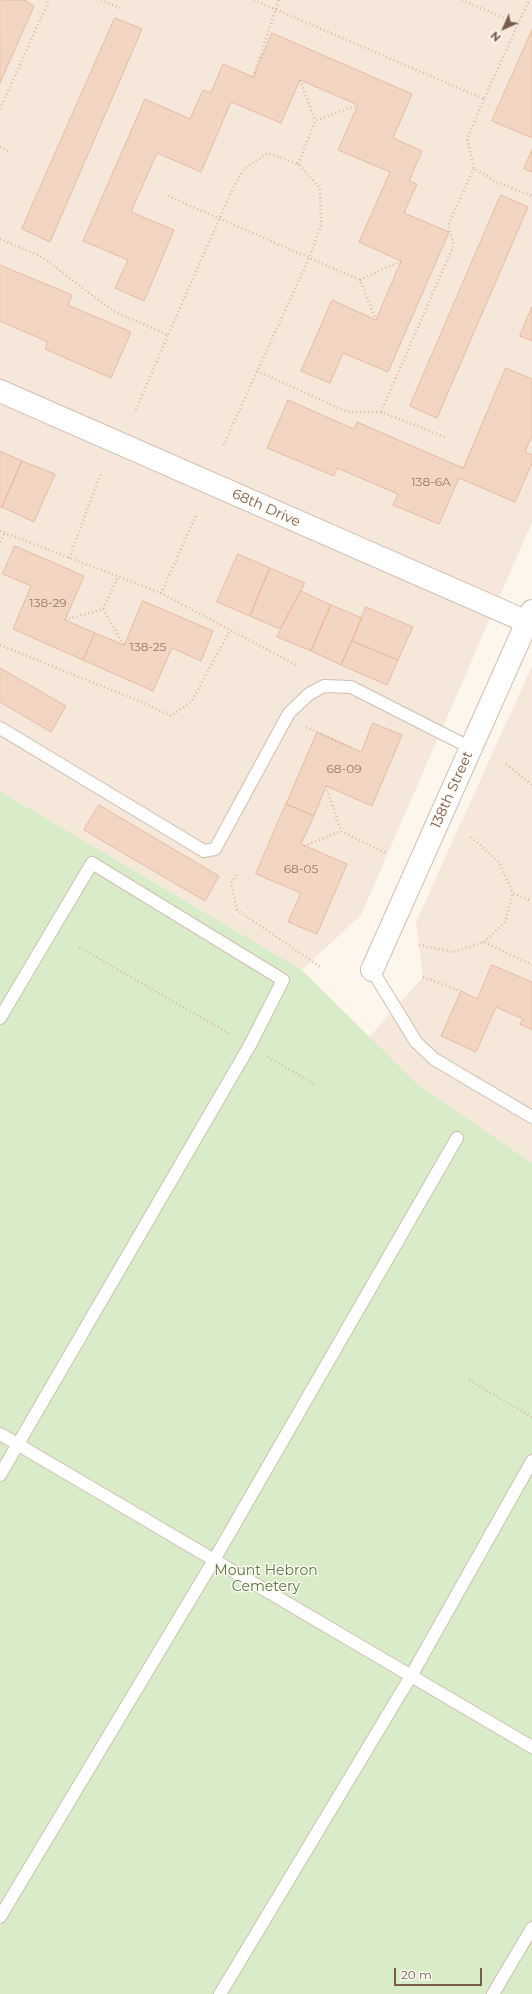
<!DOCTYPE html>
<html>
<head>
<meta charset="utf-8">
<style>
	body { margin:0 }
	#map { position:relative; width:532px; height:1994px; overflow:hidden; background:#fdf6ec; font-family:Montserrat,sans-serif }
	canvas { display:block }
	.north { position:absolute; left:484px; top:8px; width:40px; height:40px; -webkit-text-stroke:3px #fffaf3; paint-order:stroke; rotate:225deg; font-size:11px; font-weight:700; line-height:16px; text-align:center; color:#7a5c4d }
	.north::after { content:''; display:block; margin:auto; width:14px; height:18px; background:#7a5c4d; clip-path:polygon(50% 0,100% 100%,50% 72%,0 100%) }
	.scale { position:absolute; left:394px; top:1968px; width:88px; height:18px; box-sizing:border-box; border:2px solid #7a5c4d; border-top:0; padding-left:5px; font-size:12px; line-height:14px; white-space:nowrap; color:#7a5c4d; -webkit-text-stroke:3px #fffaf3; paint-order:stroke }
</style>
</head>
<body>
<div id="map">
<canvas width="532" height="1994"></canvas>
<div class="north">N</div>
<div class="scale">20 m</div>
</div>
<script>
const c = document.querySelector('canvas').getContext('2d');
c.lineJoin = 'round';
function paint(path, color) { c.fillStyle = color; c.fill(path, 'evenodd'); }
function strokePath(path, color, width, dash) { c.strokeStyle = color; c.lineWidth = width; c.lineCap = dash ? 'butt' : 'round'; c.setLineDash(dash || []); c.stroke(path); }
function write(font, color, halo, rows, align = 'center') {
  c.font = font + ' Montserrat,sans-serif'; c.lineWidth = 3; c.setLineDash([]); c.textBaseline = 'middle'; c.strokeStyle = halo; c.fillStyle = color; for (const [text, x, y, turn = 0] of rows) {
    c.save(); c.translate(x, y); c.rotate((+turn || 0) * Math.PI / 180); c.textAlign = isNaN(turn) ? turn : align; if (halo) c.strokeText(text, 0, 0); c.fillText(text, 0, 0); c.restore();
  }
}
const residential = new Path2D(`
	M0 0H532V522L361 915 302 970 0 791Z
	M532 666V1163L416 1083 369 1037 423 977 416 922Z`);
const green = new Path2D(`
	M0 791 302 970 416 1083 532 1163V1994H0Z`);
const building = new Path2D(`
	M0 0H27L26 2 34 6 0 83Z
	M115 18 142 29 50 242 22 229Z
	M532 30V138L492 121Z
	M272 33 412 94 393 138 422 151 409 181 417 184 404 213 449 232 388 372 343 353 330 383 301 371 332 300 376 320 401 261 359 242 390 172 338 150 358 105 300 80 281 123 231 102 201 172 157 153 131 212 174 230 144 301 115 288 128 260 83 241 145 99 190 119 203 90 211 93 223 64 253 77Z
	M532 150V172L524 169Z
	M501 195 528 207 437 418 410 406Z
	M0 265 72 295 68 305 131 332 111 378 45 349 48 342 0 321Z
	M532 307V341L520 336Z
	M506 368 532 379V436L525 452 532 455V463L515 502 459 478 439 524 393 505 398 494 337 468 334 476 267 448 288 400 354 429 357 422 463 468Z
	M0 451 22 461 2 507H0Z
	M22 461 55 474 34 522 2 507Z
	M15 546 84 576 65 620 95 633 83 660 13 629 31 586 3 574Z
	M238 554 270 568 250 616 217 602Z
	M270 568 305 583 280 629 250 616Z
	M301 591 331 605 311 651 277 637Z
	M143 601 213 631 201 661 172 648 153 691 83 660 95 633 124 645Z
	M331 605 362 618 341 665 311 651Z
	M366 607 413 627 398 660 352 641Z
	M352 641 398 660 387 685 341 665Z
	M0 668 66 706 51 732 0 702Z
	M373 723 402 735 372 806 326 786 314 816 286 804 317 732 361 752Z
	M286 804 314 816 301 844 347 864 317 934 288 922 301 893 256 874Z
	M99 805 219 876 205 901 84 830Z
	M492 965 532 982V1030L520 1024 523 1019 496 1007 476 1052 441 1036 461 991 477 999Z`);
const path = new Path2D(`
	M101 0 120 8
	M254 0 484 99 529 0
	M462 0 518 24
	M253 77 279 0
	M300 80 315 121
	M484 99 467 139 474 168 496 182 532 196
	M0 109 49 0
	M0 147 9 151
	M298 164 315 121 358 105
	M168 196 360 280 376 320
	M0 239 42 257 113 311 168 335 232 190 244 169 268 153 298 164 320 188 321 225 309 258 222 448
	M360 280 401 261
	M257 371 348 412H381L445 437
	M136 410 168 335
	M381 412 454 245 448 225 474 168
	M196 516 161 593 296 665
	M0 531 161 593
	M0 542 5 533
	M69 558 101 473
	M103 609 124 645
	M65 620 103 609 118 577
	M0 645 139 701 171 716 192 701 230 630
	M306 727 352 748
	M506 764 532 785
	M326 786 341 831
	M471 837 499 862 513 893 532 901
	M304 846 341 831 387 854
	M236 875 231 884 237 910 322 968
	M484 942 505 922 513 893
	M419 945 453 952 484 942 532 965
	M79 947 231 1035
	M423 977 461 991
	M268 1057 314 1084
	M469 1380 532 1417`);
const lane = new Path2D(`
	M0 728 204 851 215 849 289 713 309 694 324 686 351 687 471 748
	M372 970 416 1042 434 1059 532 1117
	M0 1018 92 863 283 980 250 1045 0 1475
	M0 1434 532 1747
	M0 1917 214 1560 457 1138
	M220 1994 411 1676 532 1461
	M493 1994 532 1928`);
const street = new Path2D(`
	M0 391 532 624
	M372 970 532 611`);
const numberNames = [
	["138-6A",431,482],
	["138-29",48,603],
	["138-25",148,647],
	["68-09",344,769],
	["68-05",301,869]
];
const streetNames = [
	["68th Drive",266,508,24],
	["138th Street",452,790,-66]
];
const parkNames = [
	["Mount Hebron",266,1571],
	["Cemetery",266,1587]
];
paint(residential, '#f5e8da');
paint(green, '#d8ecc9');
paint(building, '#f3d5c3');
strokePath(building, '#e6bba3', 1);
strokePath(lane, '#d1beb0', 14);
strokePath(street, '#d1beb0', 24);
strokePath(path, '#d9b8a5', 2.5, [1, 3]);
strokePath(lane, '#fff', 12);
strokePath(street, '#fff', 22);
write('12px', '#987a6a', null, numberNames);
write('14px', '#7a5c4d', '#fffaf3', streetNames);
write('14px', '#537a41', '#fffaf3', parkNames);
</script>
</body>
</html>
